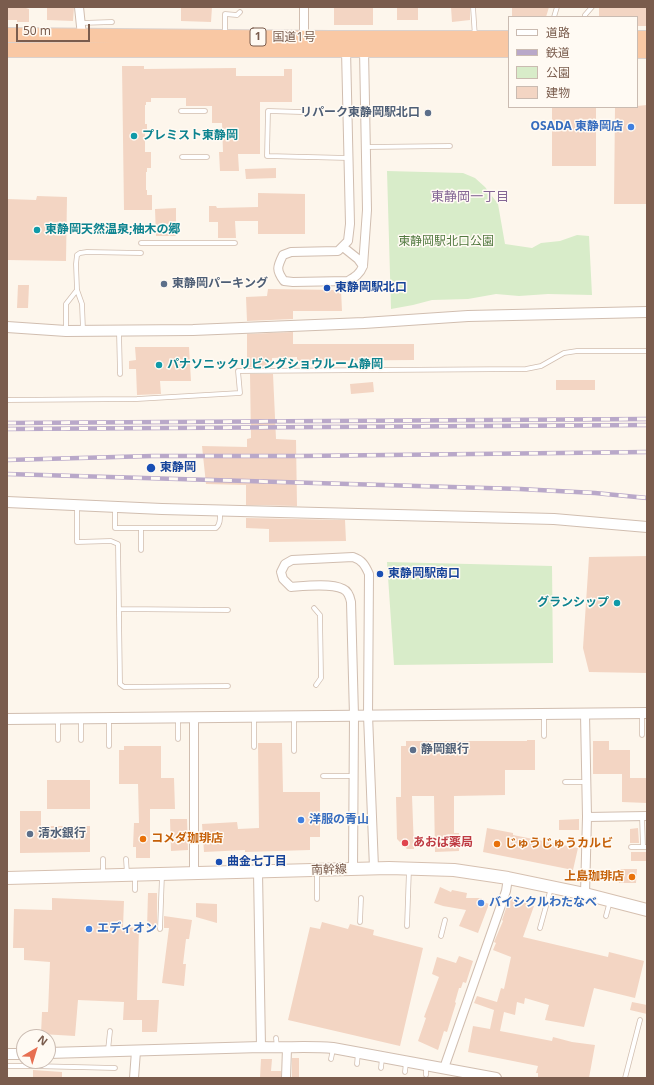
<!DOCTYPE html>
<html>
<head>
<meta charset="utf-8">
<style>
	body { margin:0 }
	#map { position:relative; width:654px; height:1085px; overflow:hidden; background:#fdf6ec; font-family:"Noto Sans","Noto Sans JP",sans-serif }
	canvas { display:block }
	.frame { position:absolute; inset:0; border:8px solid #7a5c4d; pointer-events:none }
	.legend { position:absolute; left:508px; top:16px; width:130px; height:92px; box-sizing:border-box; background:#fffaf3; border:1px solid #cabbb1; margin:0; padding:5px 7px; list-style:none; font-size:12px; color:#7a5c4d }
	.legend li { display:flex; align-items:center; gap:8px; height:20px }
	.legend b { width:20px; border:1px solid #cabbb1 }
	.north { position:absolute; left:16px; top:1029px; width:40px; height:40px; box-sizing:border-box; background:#fffaf3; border:1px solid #cabbb1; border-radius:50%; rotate:38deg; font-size:11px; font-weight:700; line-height:16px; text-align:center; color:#7a5c4d }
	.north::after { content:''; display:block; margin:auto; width:14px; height:18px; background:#e76f51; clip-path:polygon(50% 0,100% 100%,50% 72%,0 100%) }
	.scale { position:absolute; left:16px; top:24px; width:74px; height:18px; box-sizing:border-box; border:2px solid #7a5c4d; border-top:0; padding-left:5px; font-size:12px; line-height:14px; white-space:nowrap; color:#7a5c4d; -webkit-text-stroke:3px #fffaf3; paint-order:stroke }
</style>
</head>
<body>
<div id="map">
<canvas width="654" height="1085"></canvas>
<div class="frame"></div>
<ul class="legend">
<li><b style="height:5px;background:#fff"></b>道路</li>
<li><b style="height:5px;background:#b9a8c9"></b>鉄道</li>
<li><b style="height:11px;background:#d8ecc9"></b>公園</li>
<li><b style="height:11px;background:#f3d5c3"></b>建物</li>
</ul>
<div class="north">N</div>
<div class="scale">50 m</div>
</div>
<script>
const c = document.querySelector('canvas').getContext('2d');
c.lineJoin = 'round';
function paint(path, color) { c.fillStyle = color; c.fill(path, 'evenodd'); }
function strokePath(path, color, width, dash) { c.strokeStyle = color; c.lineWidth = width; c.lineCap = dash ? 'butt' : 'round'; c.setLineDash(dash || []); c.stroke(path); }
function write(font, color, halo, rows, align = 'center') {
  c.font = font + ' "Noto Sans","Noto Sans JP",sans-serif'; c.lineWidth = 3; c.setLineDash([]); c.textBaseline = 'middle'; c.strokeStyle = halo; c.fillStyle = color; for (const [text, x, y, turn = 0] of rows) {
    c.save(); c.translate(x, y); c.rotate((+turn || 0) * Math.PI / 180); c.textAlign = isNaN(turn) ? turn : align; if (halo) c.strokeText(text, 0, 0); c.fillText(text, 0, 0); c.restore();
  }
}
const green = new Path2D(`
	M387 171 463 173 475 178 485 187 498 204 505 244 532 248 541 243 560 241 577 235 589 236 592 295 548 294 519 296 496 294 468 299 432 300 413 305 391 309Z
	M387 562 552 566 553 663 394 665Z`);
const building = new Path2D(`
	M7 7H26V8L29 9V22H17V20H7Z
	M47 7H74L73 21 47 20Z
	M181 7H212L211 22 181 21Z
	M334 7H373V25H334Z
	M397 7H418V20H397Z
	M451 7H470V20L452 22Z
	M512 7H549L546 17H512Z
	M599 7H647V26H637V17H599Z
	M122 66H144V69L236 68V76H284V69H292V102H260V154H238L239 171H220L219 152H223L222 123H212V106H186V98H151V102H146V105H145V124H147V133H145V152H151V168H147V172H146V190H147V195H152V210H124Z
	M647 105V204H614L615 107H637V106Z
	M552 107H596V166H552Z
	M276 168V178L246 179 245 169Z
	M258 193 305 194V234H258V221H235L236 238H218V222H209V206H216L217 208 258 207Z
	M37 196 67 197 66 261 7 260V199L36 200Z
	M176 208V236H156L155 209Z
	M18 285H29L28 308H17Z
	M268 289 341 290 342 311H293V319L247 321 246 297 267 296Z
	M293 332V344H414V360L297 361V357L272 358 273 367H249V358H247V334Z
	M135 347H189L191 381H160L161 394 137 395 136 369H129V361L136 360Z
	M250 374H273L276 439 296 440 297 506 246 505V485L206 484 202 446 247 447V439L251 438Z
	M556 380H595V390H556Z
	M373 382 374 392 351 394 350 384Z
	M246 518 345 520 346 541 269 542V529L246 528Z
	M647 556V673L589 672 583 648 589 557Z
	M527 740H535V770H505V795L454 796V833H459V851L435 852 434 796H412L414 849H407L397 839 396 797H401V746H406V741H527Z
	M593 741H609V750H630V778H647V803L622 802V774H593Z
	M258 743H282L283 792H320V837H310V850L245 852V850L204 852 202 824 237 822 238 829 259 828Z
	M124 746H161V778H174L175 809H150V858H136V847H133L134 823H139L138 784H119V750H124Z
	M47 780H90V809H47Z
	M20 811H41V826H90V852L20 853Z
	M170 819H187L188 850 171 851Z
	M579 819V830H559V820Z
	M487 828 513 833V835L578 848 573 870 483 852Z
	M638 828 639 843H630V829Z
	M631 852H647V861H631Z
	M620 869H637L636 883H619Z
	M440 887 451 892 452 890 467 893 466 898H482L481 901 489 904 478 933 459 926 466 910 443 906 434 903Z
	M148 893H157V928H147Z
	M510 897 534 906 523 937 608 957 609 952 644 961 635 998 594 988 584 1027 545 1020 549 1005 525 998 524 1004 517 1002 515 1015 504 1012 500 1031 552 1041 553 1037 572 1042 595 1045 589 1078H545L538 1077V1073H536L538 1066 468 1052 473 1026 490 1029 494 1010 474 1003 477 996 497 1002 501 988 504 989 511 957 493 950 496 943 494 942 503 921 502 920Z
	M52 898 124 901 123 927 139 928 137 1000H159L157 1032H142V1020H123L124 1002 78 1000 75 1036 41 1034 42 1012H48L50 962 24 960V948H13L14 909 52 910Z
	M196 903 217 904V923L196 917Z
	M164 916 192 920 189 939H186L183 964H186L184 986 162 983 169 928H164Z
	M322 922 348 929 350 924 374 930 373 935 423 948 400 1046 288 1020 310 927 320 929Z
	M459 956 473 961 466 983 463 982 461 988H459L455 1002 456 1003 447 1032 444 1031 438 1050 418 1041 426 1018 424 1017 439 977 432 974 437 957 456 963Z
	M632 1002 647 1005V1014L630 1010Z
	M292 1058H299V1078H292Z
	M261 1059H272L271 1071H281V1078H260Z
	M33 1070 62 1072V1078H33Z`);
const service = new Path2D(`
	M473 7 475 37
	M554 17 557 7
	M585 17V15L592 7
	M81 23 112 22
	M225 35V14L237 15 240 12
	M181 111H205
	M302 112 268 111 267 156 348 158
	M366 147 450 146
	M182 157H207
	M141 243H235
	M66 330V304L77 290
	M83 330 82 304 77 290 76 264 77 255 80 253 87 252 141 253
	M119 332 120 374
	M7 400 137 399 240 393 238 371 526 369 541 366 564 353 577 351H647
	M77 506V542L111 541 118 544 120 684 124 687 228 686
	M115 507V528H216C221 524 220 517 220 511
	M141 550V528
	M314 608 320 615 321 678 316 685
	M119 609 228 610
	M544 714V736
	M294 717V751
	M254 718V747
	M642 735V714
	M178 739V718
	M58 740V719
	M81 740V718
	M109 746V718
	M323 776H353
	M565 782H586
	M642 816 643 847
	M631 847H647
	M126 859 127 874
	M317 872V899
	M103 875V859
	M135 890V877
	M606 916 610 901
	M360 922 361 898
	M407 926 409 869
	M540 928 551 888
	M160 929 162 875
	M441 936 445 920
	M276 1038 277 1047
	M108 1050 110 1031
	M331 1059 333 1049
	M357 1064 358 1053
	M7 1066H33L115 1068
	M381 1068 382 1058
	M405 1072 406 1062
	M426 1075V1066
	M625 1078 640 1020`);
const minor = new Path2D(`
	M79 7 82 36
	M304 38V7
	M355 38 364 50 367 210 363 266C360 274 355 277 348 281L293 282 284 281C276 270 277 267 283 255L291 252 338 251 348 241 350 224 346 50Z
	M343 247 358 259 363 266
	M585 714 587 817 585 894
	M194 717V873
	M587 817 647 816
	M353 869 354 716 351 602C350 597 348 591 343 589 331 583 305 586 291 587L283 579 281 572 285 564 292 560 353 557C362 560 365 565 369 574L368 715 374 868
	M258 872 261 1047
	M444 1068 506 891 508 878
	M134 1078 136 1051
	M286 1078 287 1048`);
const tertiary = new Path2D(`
	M7 327 66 331 193 330 364 323 468 316 647 312
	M7 502 162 509 554 519 647 527
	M7 719 647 713
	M48 1053 261 1047C285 1048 309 1046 333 1048L496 1078
	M7 1054H24`);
const secondary = new Path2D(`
	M7 878 389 868 454 870 508 878 585 894 647 910`);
const trunk = new Path2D(`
	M7 35 331 38H509
	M637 38H647
	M7 50H509
	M637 51H647`);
const rail = new Path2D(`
	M7 423 647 419
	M7 429 647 425
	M7 460 152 456H301L647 452
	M7 474 520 489 595 493 647 498`);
const markers = [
	[428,113,4,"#5c6f8a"],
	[631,127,4,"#3f7fe0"],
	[134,136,4,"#0f9aa8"],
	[37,230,4,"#0f9aa8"],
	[164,284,4,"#5c6f8a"],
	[327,288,4,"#1a4fb4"],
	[159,365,4,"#0f9aa8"],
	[151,468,5,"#1a4fb4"],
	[380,574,4,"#1a4fb4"],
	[617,603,4,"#0f9aa8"],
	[413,750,4,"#5c6f8a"],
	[301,820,4,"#3f7fe0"],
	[30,834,4,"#5c6f8a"],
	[143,839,4,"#e8710a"],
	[405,843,4,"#e0444e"],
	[497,844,4,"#e8710a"],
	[219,862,4,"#1a4fb4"],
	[632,877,4,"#e8710a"],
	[481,903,4,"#3f7fe0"],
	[89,929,4,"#3f7fe0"]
];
const shields = [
	[258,37,16]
];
const shieldNames = [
	["1",258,37]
];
const streetNames = [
	["国道1号",294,38],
	["南幹線",329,870,-2]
];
const serviceNames = [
	["リパーク東静岡駅北口",420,113,"right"],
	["東静岡パーキング",172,284],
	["静岡銀行",421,750],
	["清水銀行",38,834]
];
const shopNames = [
	["OSADA 東静岡店",623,127,"right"],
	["洋服の青山",309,820],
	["バイシクルわたなべ",489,903],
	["エディオン",97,929]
];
const cultureNames = [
	["プレミスト東静岡",142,136],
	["東静岡天然温泉;柚木の郷",45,230],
	["パナソニックリビングショウルーム静岡",167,365],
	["グランシップ",609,603,"right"]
];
const parkNames = [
	["東静岡駅北口公園",446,242]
];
const transitNames = [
	["東静岡駅北口",335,288],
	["東静岡",160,468],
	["東静岡駅南口",388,574],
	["曲金七丁目",227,862]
];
const foodNames = [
	["コメダ珈琲店",151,839],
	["じゅうじゅうカルビ",505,844],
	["上島珈琲店",624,877,"right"]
];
const healthNames = [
	["あおば薬局",413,843]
];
const neighbourhoodNames = [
	["東静岡一丁目",470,197]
];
paint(green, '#d8ecc9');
paint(building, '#f3d5c3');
strokePath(service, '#d1beb0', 5.5);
strokePath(minor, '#d1beb0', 10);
strokePath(tertiary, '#d1beb0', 12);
strokePath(secondary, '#d6c0b0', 14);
strokePath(trunk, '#dad1cd', 16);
strokePath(service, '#fff', 4);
strokePath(minor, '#fff', 8);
strokePath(tertiary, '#fff', 10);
strokePath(secondary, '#fff', 12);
strokePath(trunk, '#f9c8a4', 14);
strokePath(rail, '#b9a8c9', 4.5);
strokePath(rail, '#fffaf3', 3, [9]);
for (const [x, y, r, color] of markers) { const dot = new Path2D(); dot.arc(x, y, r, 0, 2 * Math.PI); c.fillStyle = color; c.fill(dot); strokePath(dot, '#fffaf3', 1.5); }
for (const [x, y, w] of shields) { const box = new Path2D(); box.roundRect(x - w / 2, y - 9, w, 18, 3); c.fillStyle = '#fffaf3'; c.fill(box); strokePath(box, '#7a5c4d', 1); }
write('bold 11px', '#7a5c4d', null, shieldNames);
write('12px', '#7a5c4d', '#fffaf3', streetNames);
write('bold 12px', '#4e5e75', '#fffaf3', serviceNames, 'left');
write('bold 12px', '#366cbe', '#fffaf3', shopNames, 'left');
write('bold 12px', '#0d838f', '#fffaf3', cultureNames, 'left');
write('12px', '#537a41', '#fffaf3', parkNames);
write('bold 12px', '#164399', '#fffaf3', transitNames, 'left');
write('bold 12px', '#c56008', '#fffaf3', foodNames, 'left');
write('bold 12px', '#be3a42', '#fffaf3', healthNames, 'left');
write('13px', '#846695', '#fffaf3', neighbourhoodNames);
</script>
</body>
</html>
